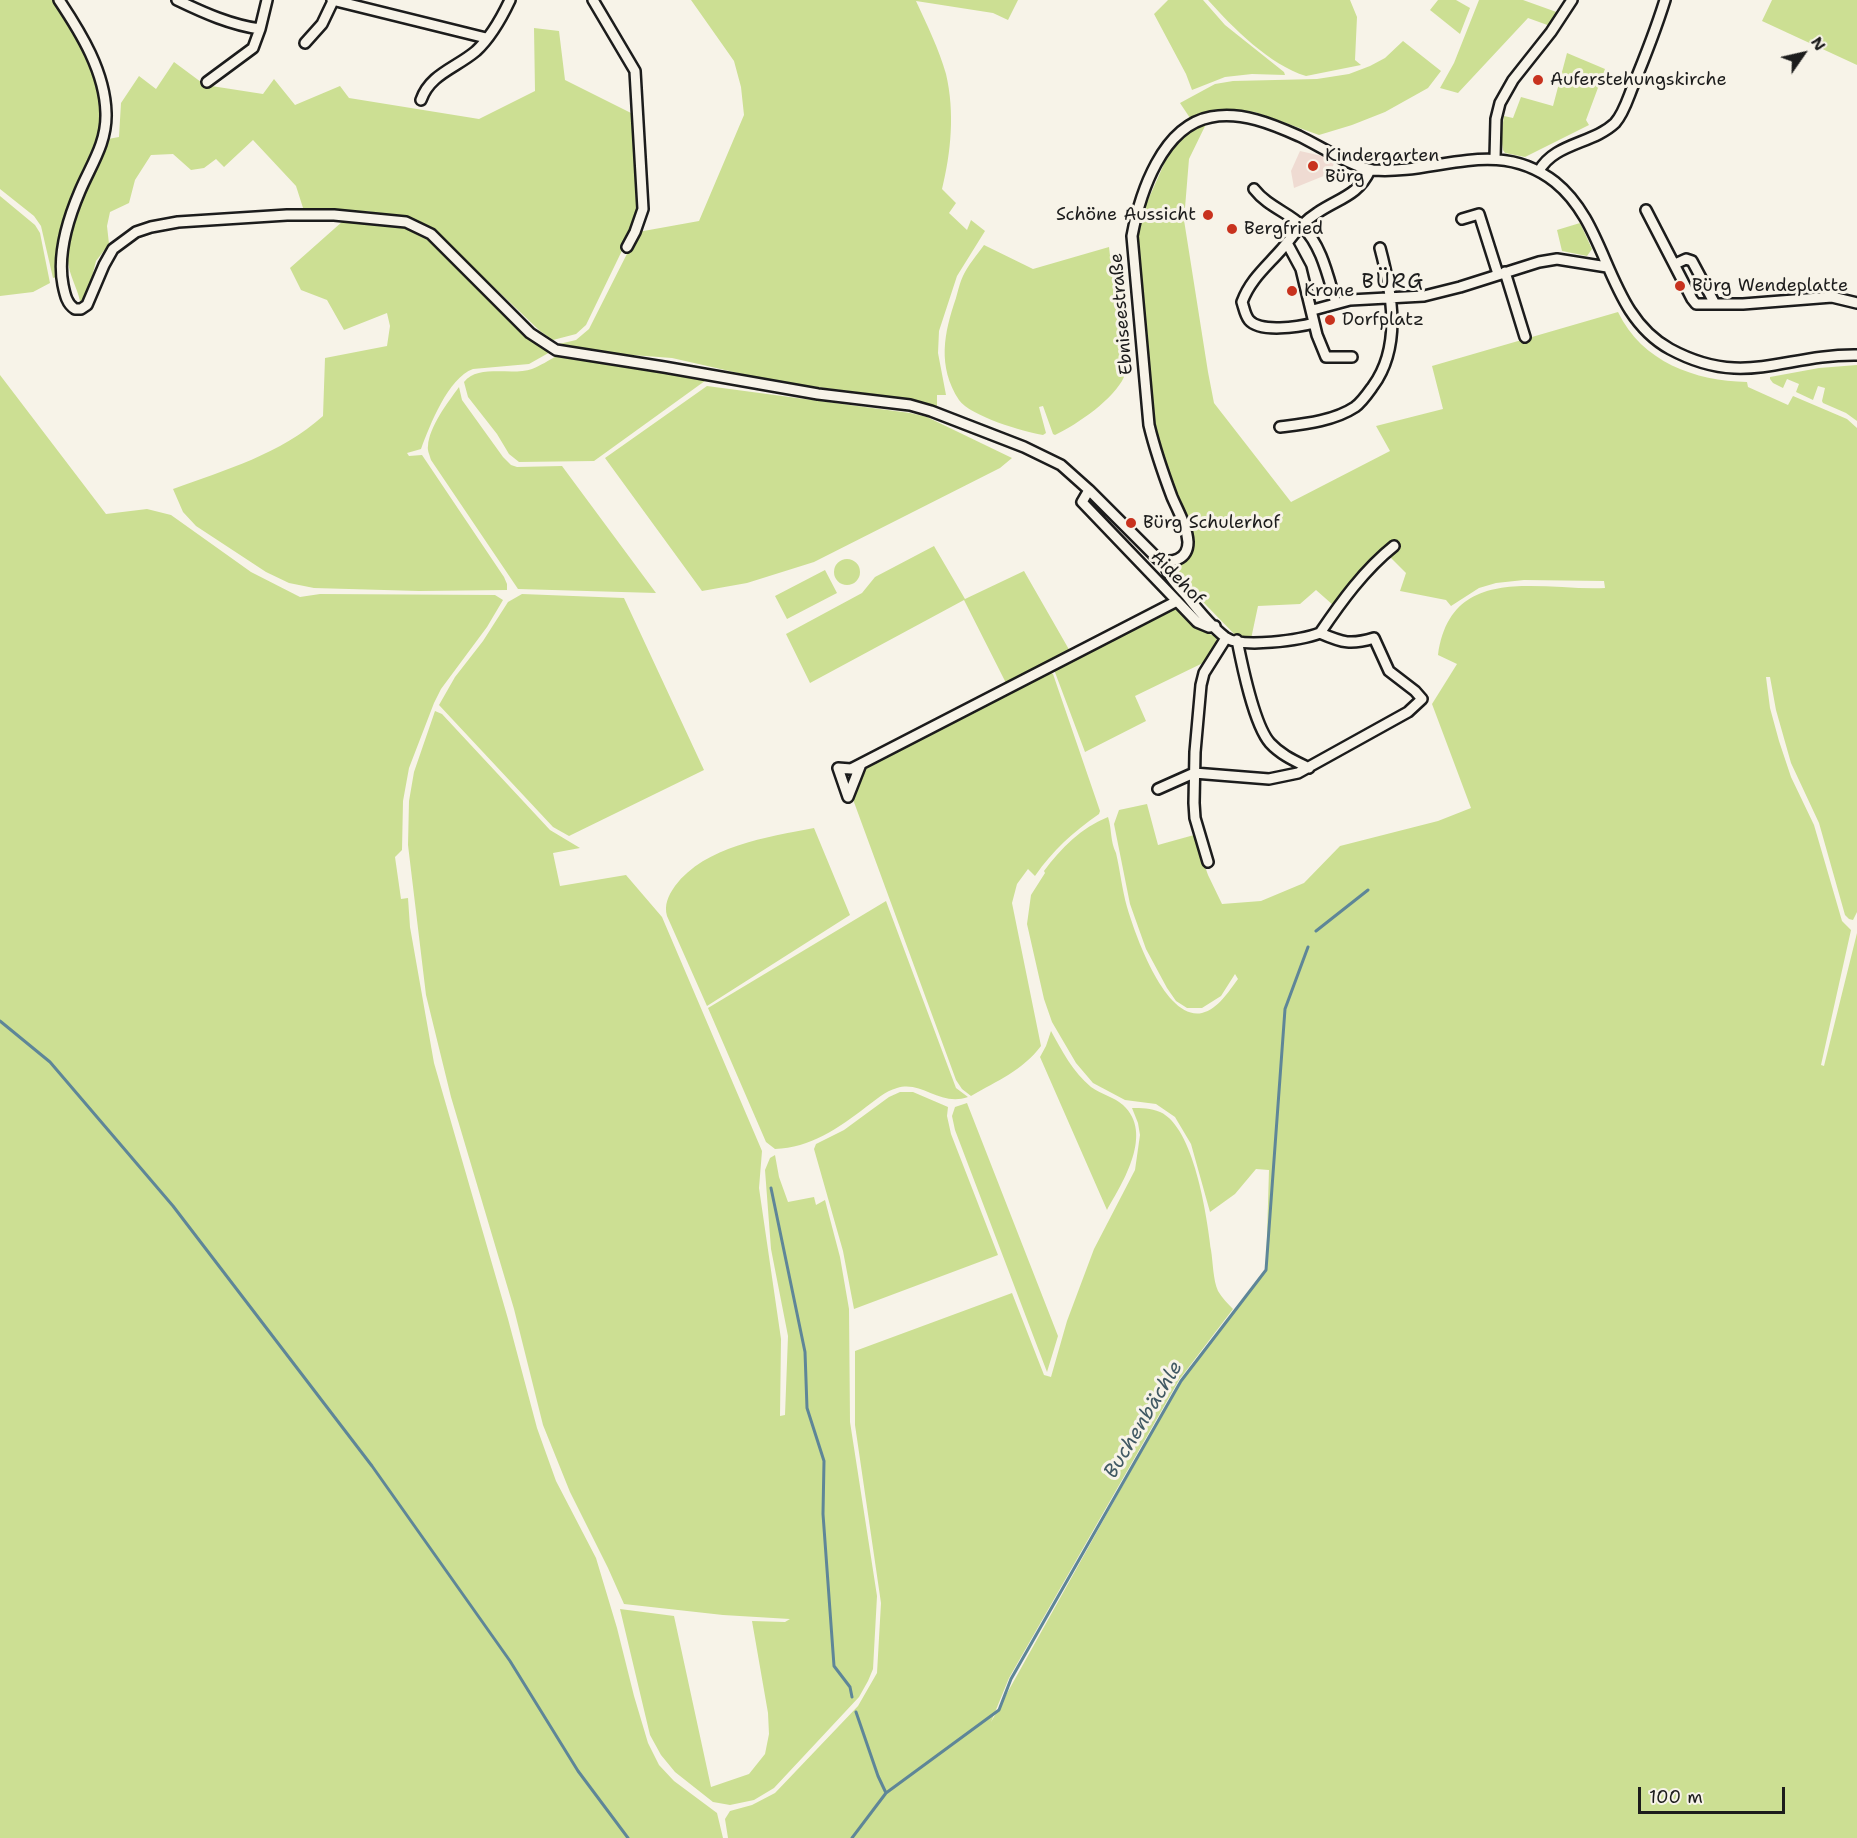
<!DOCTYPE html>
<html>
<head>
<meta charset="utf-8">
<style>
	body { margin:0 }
	#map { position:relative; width:1857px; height:1838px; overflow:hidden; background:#f7f3e8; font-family:"Shantell Sans",sans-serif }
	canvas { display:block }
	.north { position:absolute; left:1773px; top:24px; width:60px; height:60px; -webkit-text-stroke:4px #f7f3e8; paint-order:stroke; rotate:56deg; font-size:16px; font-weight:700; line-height:24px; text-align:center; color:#1c1c1c }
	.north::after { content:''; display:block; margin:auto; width:21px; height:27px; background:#1c1c1c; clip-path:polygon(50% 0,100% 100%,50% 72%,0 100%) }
	.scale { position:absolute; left:1638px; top:1787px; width:147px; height:27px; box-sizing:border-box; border:3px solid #1c1c1c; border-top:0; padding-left:8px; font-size:18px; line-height:21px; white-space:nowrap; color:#1c1c1c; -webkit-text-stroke:4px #f7f3e8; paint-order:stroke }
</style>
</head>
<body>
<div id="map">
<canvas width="1857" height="1838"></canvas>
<div class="north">N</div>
<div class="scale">100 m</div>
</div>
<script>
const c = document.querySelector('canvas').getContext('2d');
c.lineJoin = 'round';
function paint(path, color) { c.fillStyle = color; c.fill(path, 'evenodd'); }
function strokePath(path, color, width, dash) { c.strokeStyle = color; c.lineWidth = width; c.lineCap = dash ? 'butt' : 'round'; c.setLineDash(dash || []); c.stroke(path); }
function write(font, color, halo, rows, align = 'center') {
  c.font = font + ' "Shantell Sans",sans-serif'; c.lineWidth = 6; c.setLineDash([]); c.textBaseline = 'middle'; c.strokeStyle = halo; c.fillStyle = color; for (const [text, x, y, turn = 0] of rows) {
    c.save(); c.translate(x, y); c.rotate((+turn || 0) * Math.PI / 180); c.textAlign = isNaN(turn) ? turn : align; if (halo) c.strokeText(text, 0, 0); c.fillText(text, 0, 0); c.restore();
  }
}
const built = new Path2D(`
	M1300 151 1335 159 1331 173 1294 188 1291 171Z`);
const green = new Path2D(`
	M0 0H53C82 42 109 89 97 141 92 161 80 178 72 196 60 222 57 248 56 277L53 278 41 226 34 216 0 189Z
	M691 0H1018L1008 20 993 13 916 1C927 25 939 49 946 74 955 112 951 153 942 189L956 203 949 213 967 230 971 220 985 231 957 276 939 331 938 353 946 395H937V407L903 398 778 382 672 358 605 353 559 344 576 340 589 329 638 232 699 221 744 115 741 87 734 61Z
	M1168 0H1203L1225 25 1284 72 1285 75 1252 74 1225 77 1192 90 1186 74 1154 14Z
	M1208 0H1350L1357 17 1355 60 1361 65 1306 76C1270 65 1233 28 1208 0Z
	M1438 0H1456L1470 8 1460 34 1430 10Z
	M1479 0H1523L1562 14 1553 27 1528 18 1458 93 1440 88 1454 63Z
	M1772 0H1857V65L1762 21Z
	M534 28 559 31 565 80 633 114 637 176 636 214 631 232 586 325 576 334 553 340 540 331 434 230 412 218 366 211H304L296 186 253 140 224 167 216 159 204 168 191 170 173 154 151 155 135 180 129 203 110 212 107 226 109 244 96 261 87 297 84 301H80C77 287 69 275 68 261 66 218 96 180 108 139L119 137 121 103 139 76 156 89 174 62 205 85 263 94 274 79 295 105 340 86 349 98 479 119 535 91Z
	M1403 41 1441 71 1428 88 1385 112 1352 125 1319 135 1255 112 1219 110 1190 118 1180 103 1215 84 1233 81 1317 79 1349 74 1370 66 1385 58Z
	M1567 53 1605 69 1586 120 1589 125 1525 157 1505 153 1503 150 1501 136 1504 116 1513 118 1521 97 1553 106Z
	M1207 122 1189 159 1184 220 1208 372 1214 403 1291 502 1390 451 1376 426 1443 409 1432 366 1618 312C1642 362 1695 381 1747 382L1748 387 1788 405 1793 396 1847 419 1857 428V912L1853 920 1849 919 1845 915 1819 823 1791 763 1776 710 1770 677H1766L1770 708 1779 741 1791 777 1814 825 1842 921 1851 930 1821 1065 1824 1066 1857 933V1838H728L725 1819 730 1811 752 1805 775 1793 858 1706 877 1673 881 1603 855 1425V1351L1012 1293 1044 1375 1051 1377 1067 1321 1094 1249 1135 1170 1140 1135 1138 1123 1132 1108C1141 1108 1151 1108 1160 1112 1194 1127 1207 1216 1211 1250 1213 1262 1213 1280 1218 1291 1222 1298 1228 1304 1233 1309L1179 1380 1009 1678 991 1722 1181 1381 1266 1270 1269 1170 1256 1169 1235 1194 1210 1212 1191 1144 1175 1117 1156 1104 1125 1100 1093 1083 1076 1063 1052 1022 1044 999 1027 924 1031 895 1045 873 1044 871C1061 848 1081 828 1108 817 1112 829 1110 841 1116 853 1120 870 1122 889 1127 907 1135 934 1165 1021 1202 1013 1218 1009 1229 991 1238 979L1235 974 1221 996 1202 1008H1187L1176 1001 1167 988 1146 949 1130 904 1114 824 1119 810 1147 804 1158 845 1194 835 1208 875 1222 904 1261 901 1304 883 1340 846 1438 821 1471 808 1432 704 1457 664 1438 655C1451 562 1540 591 1605 588L1604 581 1524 580 1496 583 1479 588 1451 606 1446 600 1400 591 1406 573 1382 549 1333 605 1316 590 1300 604 1258 606 1251 639 1237 637 1177 575 1179 564 1190 551 1152 424 1137 240 1144 209 1168 155 1185 135Z
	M0 196 35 225 40 233 50 283 33 292 0 296Z
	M343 221C377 223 398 224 430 237L552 351 529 364 473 369C448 378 430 425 421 449L407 453 409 456 422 455 504 577 507 584V590L419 591 314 588 289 583 266 572 196 526 183 512 173 489C225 470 281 454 323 416L325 358 387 346 390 326 387 313 344 330 327 300 301 290 290 268Z
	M1580 223 1592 249 1587 256 1562 251 1557 230Z
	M984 245 1033 269 1109 247 1124 377C1114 399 1078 424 1055 435L1053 434 1043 406 1039 407 1046 433 1043 435C1024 432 970 416 959 400 937 366 944 333 956 298 958 291 960 282 963 276 968 265 977 255 984 245Z
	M557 356 709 378 594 461 519 462 509 454 497 434 468 397 464 382C478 364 513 376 532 369 540 366 549 360 557 356Z
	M1857 365V421L1846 413 1823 403 1822 401 1825 388 1818 386 1813 400 1796 392 1799 384 1787 379 1783 388 1773 383 1770 379V377L1819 368Z
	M0 375 106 514 147 509 171 515 251 572 300 597 320 594 495 595 503 600 487 627 441 689 434 703 409 768 403 801 402 850 395 857 401 899 408 898 410 927 434 1063 508 1319 537 1428 556 1481 596 1558 617 1628 634 1696 648 1743 659 1765 674 1781 717 1813 723 1838H0Z
	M707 386 910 413 927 417 1012 458 1000 468 814 562 747 583 702 591 605 458Z
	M459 387 462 400 503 457 511 465 517 467 562 466 656 593 518 589 431 460C430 456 427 450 428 446 429 427 448 402 459 387Z
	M934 546 965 599 1024 571 1071 653 1007 685 964 600 810 683 786 634 862 593 875 577Z
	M834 572a13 13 0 1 1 26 0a13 13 0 1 1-26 0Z
	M825 570 837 593 787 619 775 596Z
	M522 594 624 598 704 770 569 836 553 827 439 705 455 677 483 641 508 602Z
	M1176 606 1183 611 1194 626 1216 637 1217 645 1207 661 1135 696 1146 721 1085 752 1053 667Z
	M1046 670 1053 674 1100 811 1099 814C1073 832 1053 850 1035 876L1028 869 1017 884 1012 903 1041 1046C1023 1070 997 1081 971 1096L962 1089 956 1080 851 794 865 764Z
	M435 711 442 714 550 830 580 848 553 853 560 886 626 875 662 917 762 1151 759 1188 781 1339 780 1416 785 1415 788 1336 771 1249 765 1170 770 1158 775 1155 779 1177 788 1202 814 1197 816 1205 825 1200 840 1257 849 1309 850 1422 877 1596 873 1669 868 1681 859 1697 774 1788 754 1800 730 1805 713 1802 675 1772 661 1755 650 1735 620 1609 674 1616 711 1787 749 1774 765 1754 769 1734 768 1713 752 1621 785 1622 790 1619 723 1615 624 1604 608 1568 570 1492 543 1425 514 1309 451 1097 426 995 408 845 409 801 414 772Z
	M814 828 850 915 707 1006 667 916C664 905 668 896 675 886 705 846 767 837 814 828Z
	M886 901 956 1088 968 1097C940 1107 922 1080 897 1088 885 1091 876 1100 866 1107 839 1128 810 1148 775 1149L766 1142 708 1008Z
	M1051 1031C1062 1051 1073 1072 1091 1087 1101 1094 1114 1097 1123 1105 1154 1133 1123 1182 1107 1210L1040 1057 1046 1046Z
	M900 1092H913L948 1107 947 1116 951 1134 998 1255 854 1309 843 1251 814 1149 816 1144 844 1130 889 1097Z
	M967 1103 1058 1336 1047 1372 955 1130 952 1116 955 1107Z`);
const stream = new Path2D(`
	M1316 931 1368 890
	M0 1021 50 1062 173 1206 372 1466 510 1661 578 1771 628 1838
	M771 1188 805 1352 807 1408 824 1461 823 1514 834 1666 850 1687 852 1697
	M856 1712 878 1776 886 1793
	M852 1838 886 1793 999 1710 1011 1679 1181 1381 1266 1270 1285 1009 1308 947`);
const minor = new Path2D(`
	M59 0C81 33 105 72 106 113 107 143 91 165 80 191 68 219 57 254 63 285 65 295 67 304 75 309H81L87 305 104 265 113 249 136 232 151 227 178 222 287 215H334L406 222 431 234 530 333 556 350 664 367 818 394 910 405 931 411 1024 447 1061 465 1089 490 1158 559C1171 564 1188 560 1188 542 1187 526 1178 511 1172 497 1163 473 1155 450 1149 425L1132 236C1140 193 1162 126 1211 117 1241 111 1272 124 1299 136 1318 145 1354 168 1373 170 1437 175 1496 136 1555 182 1610 226 1605 313 1670 349 1744 389 1783 354 1857 355
	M177 0C204 13 231 25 260 29L267 0
	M332 0 486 38
	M593 0 635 71 643 209 635 232 627 247
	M305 43 322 24 333 1
	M207 82 253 48 260 29
	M421 100C430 74 456 68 476 51 490 38 502 17 510 0
	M1495 158 1496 119 1500 103 1513 80 1551 32 1572 0
	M1539 171C1554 143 1593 144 1615 123 1624 113 1628 98 1633 86 1645 57 1656 29 1665 0
	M1254 189C1268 207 1288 212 1302 226 1322 246 1328 277 1336 303
	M1646 210 1692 299 1696 304H1743L1832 297 1857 303
	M1462 219 1479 214 1498 274
	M1287 243 1301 269 1317 335 1326 357H1352
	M1675 264 1686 259 1692 261 1715 304
	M1505 272 1525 337
	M1313 310 1350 300 1424 296 1460 287 1539 262 1557 259 1607 267
	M1314 323C1299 327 1260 333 1249 320 1245 315 1244 308 1242 302 1250 280 1266 267 1281 250 1293 236 1301 223 1317 213 1339 198 1358 196 1370 170
	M1280 427C1304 424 1334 421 1355 407 1362 402 1368 393 1373 386 1402 346 1392 293 1380 248
	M1089 490 1082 502 1197 622 1209 627 1215 626
	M1165 562C1166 575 1178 586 1187 596 1198 610 1211 626 1225 637 1241 649 1302 640 1320 633 1341 602 1364 570 1394 546
	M1237 640C1242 665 1254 725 1270 743 1281 755 1295 761 1309 768
	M1158 789 1194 773 1269 779 1298 773 1408 712 1422 699 1415 691 1389 671 1374 638C1351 645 1343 643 1320 633
	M848 797 838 768 851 769 1177 601
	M848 797 861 764
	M1208 862 1195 818 1194 803 1195 752 1201 685 1204 673 1226 638`);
const markers = [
	[1538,80,6,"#c8321e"],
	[1313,166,6,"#c8321e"],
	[1208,215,6,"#c8321e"],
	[1232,229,6,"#c8321e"],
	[1680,286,6,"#c8321e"],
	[1292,291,6,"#c8321e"],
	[1330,320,6,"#c8321e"],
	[1131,523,6,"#c8321e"]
];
const poiNames = [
	["Auferstehungskirche",1550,80],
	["Kindergarten",1325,156],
	["Bürg",1325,177],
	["Schöne Aussicht",1196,215,"right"],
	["Bergfried",1244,229],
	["Bürg Wendeplatte",1692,286],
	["Krone",1304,291],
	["Dorfplatz",1342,320],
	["Bürg Schulerhof",1143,523]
];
const streetNames = [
	["Ebniseestraße",1122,314,-95],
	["Aidehof",1177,578,46]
];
const waterNames = [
	["Buchenbächle",1144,1420,-59]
];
const quarterNames = [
	["BÜRG",1393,283]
];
paint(built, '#efdbd2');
paint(green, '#ccdf93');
strokePath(stream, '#5e8698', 3);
strokePath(minor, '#1c1c1c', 14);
strokePath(minor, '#f7f3e8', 9);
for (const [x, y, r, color] of markers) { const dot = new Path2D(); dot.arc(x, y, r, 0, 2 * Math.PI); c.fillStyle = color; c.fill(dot); strokePath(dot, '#f7f3e8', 2); }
write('18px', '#1c1c1c', '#f7f3e8', poiNames, 'left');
write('18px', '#1c1c1c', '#f7f3e8', streetNames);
write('italic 20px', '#425a64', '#f7f3e8', waterNames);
c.letterSpacing = '1.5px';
write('21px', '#1c1c1c', '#f7f3e8', quarterNames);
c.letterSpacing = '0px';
</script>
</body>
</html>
